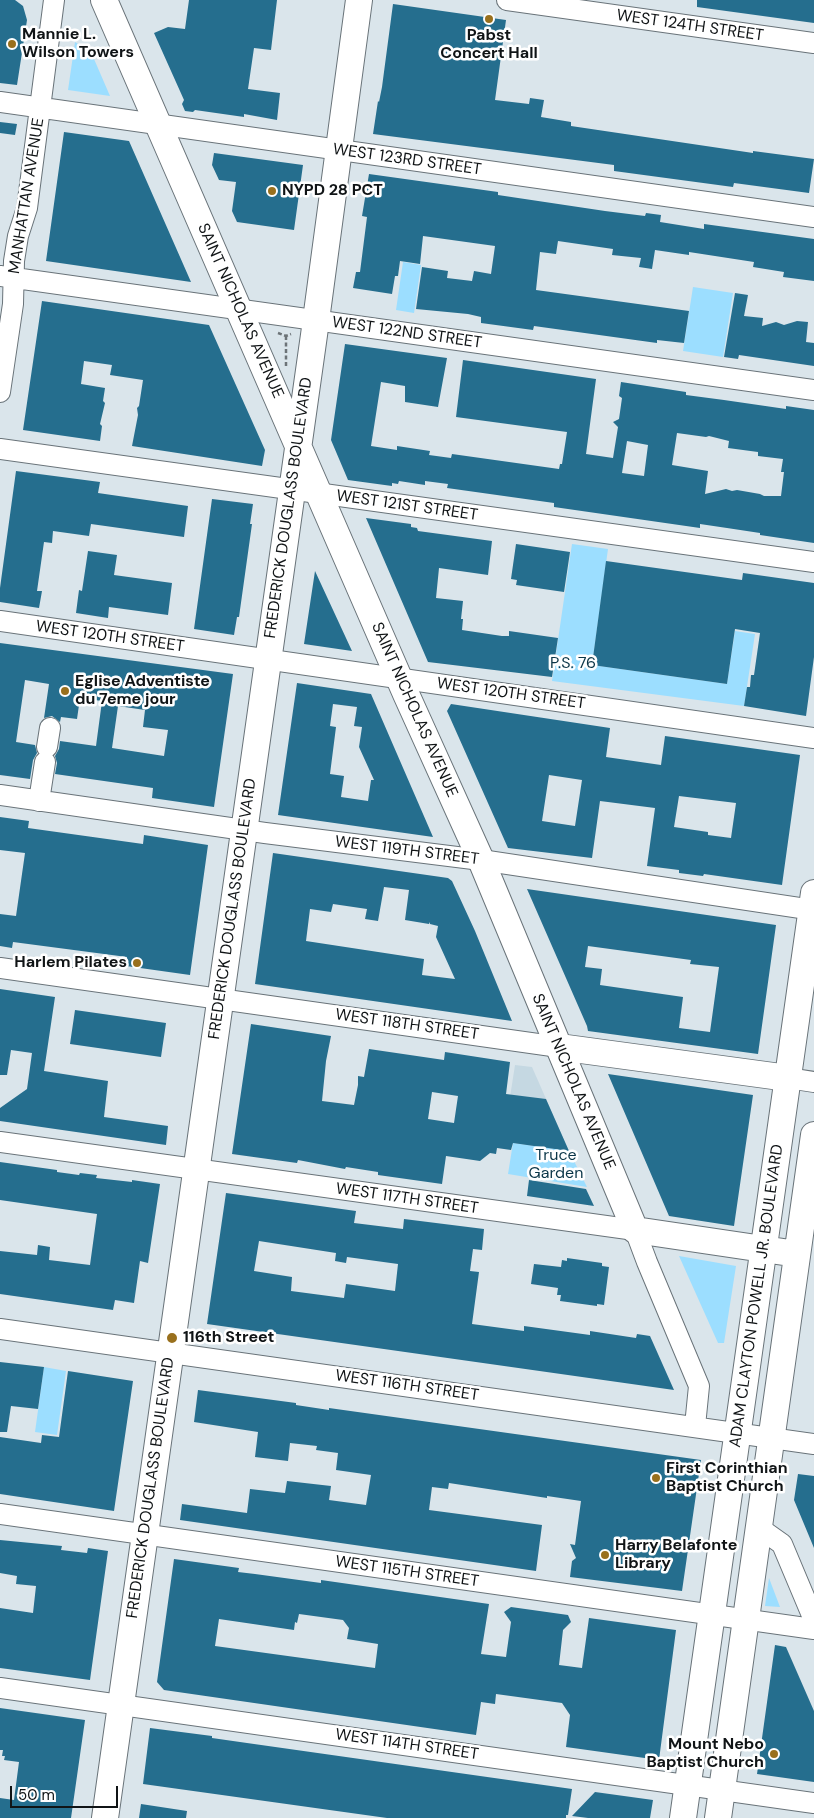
<!DOCTYPE html>
<html>
<head>
<meta charset="utf-8">
<style>
	body { margin:0 }
	#map { position:relative; width:814px; height:1818px; overflow:hidden; background:#dae5eb; font-family:"DM Sans",sans-serif }
	canvas { display:block }
	.scale { position:absolute; left:10px; top:1786px; width:108px; height:22px; box-sizing:border-box; border:2px solid #101416; border-top:0; padding-left:6px; font-size:15px; line-height:18px; white-space:nowrap; color:#101416; -webkit-text-stroke:4px #fff; paint-order:stroke }
</style>
</head>
<body>
<div id="map">
<canvas width="814" height="1818"></canvas>
<div class="scale">50 m</div>
</div>
<script>
const c = document.querySelector('canvas').getContext('2d');
c.lineJoin = 'round';
function paint(path, color) { c.fillStyle = color; c.fill(path, 'evenodd'); }
function strokePath(path, color, width, dash) { c.strokeStyle = color; c.lineWidth = width; c.lineCap = dash ? 'butt' : 'round'; c.setLineDash(dash || []); c.stroke(path); }
function write(font, color, halo, rows, align = 'center') {
  c.font = font + ' "DM Sans",sans-serif'; c.lineWidth = 5; c.setLineDash([]); c.textBaseline = 'middle'; c.strokeStyle = halo; c.fillStyle = color; for (const [text, x, y, turn = 0] of rows) {
    c.save(); c.translate(x, y); c.rotate((+turn || 0) * Math.PI / 180); c.textAlign = isNaN(turn) ? turn : align; if (halo) c.strokeText(text, 0, 0); c.fillText(text, 0, 0); c.restore();
  }
}
const built = new Path2D(`
	M515 1065 532 1067 569 1151 503 1142Z`);
const green = new Path2D(`
	M75 42 91 52 110 96 68 90Z
	M403 262 421 265 414 313 396 310Z
	M693 287 733 293 723 357 683 351Z
	M572 544 608 549 592 665 727 684 735 631 755 634 744 706 552 681Z
	M513 1143 569 1151 587 1187 508 1174Z
	M679 1256 736 1266 724 1343H718Z
	M44 1367 66 1371 57 1435 35 1432Z
	M769 1578 780 1607 765 1606Z`);
const building = new Path2D(`
	M0 0H15L23 6 27 20 17 85 0 83Z
	M189 0H277L271 50 254 48 248 89 280 93 277 120 244 114V117L195 110 193 112 185 111 182 104 184 100 154 33 168 27 185 29Z
	M697 0H814V23L697 7Z
	M393 4 506 20 495 100 529 104 530 98 544 100 541 117 571 122V126L753 153V151L814 159 809 193 734 183 733 187 614 171V165L373 134 378 101 379 102 382 87Z
	M0 122 17 124 15 135 0 133Z
	M64 132 129 141 191 282 46 261Z
	M214 153 303 165 294 230 237 222 232 211 236 182 219 180 212 165Z
	M369 174 498 192V195L605 211 645 216 646 213 661 215 660 222 704 229V224L814 239V281L783 277 784 272 753 267 754 262 689 252V255L655 250 652 269 639 267 641 258 612 255 613 249 558 241 556 254 540 252 536 290 689 311 684 343 657 340V343L534 326 533 330 481 323V317L468 314 416 309 422 267 448 271 447 278 472 281 474 271 491 274 495 246 423 236 420 264 400 261 398 276H395L392 294 353 288 356 272H360L367 217 362 216Z
	M735 293 748 295 744 316 763 318 762 326 776 322 784 325 797 321 808 322 806 342 814 343V366L739 355 738 359 724 357Z
	M42 301 209 325 265 450 262 466 132 446 138 415 137 408 139 406 143 380 110 375 112 365 84 361 81 384 105 388 103 401 105 403 100 424 102 426 100 441 23 430Z
	M345 344 447 358 438 407 405 402V386L381 382 371 446 397 450V446L430 451 429 455 451 458 452 454 559 469 560 464H562L567 432 456 417 463 360 596 379 586 454 613 458 618 427 613 422 619 419 622 398 619 396 621 382 686 392V395L724 400 786 409V406L814 410V543L760 535V533L727 528 700 524V528L554 507V503L447 488 448 484 425 481V485L399 481 398 484 392 483V486L348 480 331 440ZM677 433 706 437 709 436 729 441 728 448 758 452V456L783 459 781 472H784L781 496H764L760 494 737 490 732 491 726 489 705 494 708 471 672 465ZM627 441 648 445 644 476 622 473Z
	M16 471 100 482 98 493 188 506 184 537 91 524 89 536 53 531 52 543 44 542 37 591H42L39 608 0 602V588Z
	M212 499 253 504 250 524H252L239 617H237L234 635 194 629Z
	M366 518 411 524V527L417 528 418 531 492 541 488 575 439 568 436 598 463 601 461 619H463L462 630 502 636H509V631L558 638 552 677 428 662Z
	M516 544 570 552 564 592 516 585 517 580 511 579Z
	M88 551 117 555 114 575 172 583 168 615 109 607 108 618 76 613 79 590 82 591Z
	M606 561 742 580 743 573 814 583V657L806 716 744 706 747 687H750L751 675H754L760 633 735 629 727 684 592 665Z
	M315 571 352 651 304 644Z
	M0 643 233 674 214 807 152 798 153 788 55 774 57 763 55 756 59 749 60 741 96 746 102 701 80 698 77 719 61 717 60 722 52 716 44 718 49 684 25 680 16 742 35 745 37 753 33 760 30 779 0 775ZM118 706 145 710 143 727 168 730 164 756 112 748Z
	M297 683 371 694 433 837 278 815ZM333 704 357 707 354 726 362 727 359 747 374 780H371L368 801 341 797 344 776 330 774 336 727 330 726Z
	M451 704 610 728 606 757 661 765 665 736 800 755 782 885 704 874 703 876 679 873V870L647 866 655 808 600 801 592 858 508 848 447 711ZM549 775 582 780 575 826 542 821ZM679 796 736 803 731 838 708 835V832L674 827Z
	M0 817 29 821 28 828 143 844 144 835 208 845 190 975 126 966 127 957 13 942 12 948 0 946V914L16 916 25 853 0 850Z
	M273 853 448 878 452 881 475 931 512 1021 255 984ZM384 887 409 890 405 920 429 924 430 922V924L438 926 436 937 455 979 422 975 424 959 306 941 310 909 331 912 333 904 367 909 365 919 378 921Z
	M527 889 776 925 758 1054 588 1031 587 1026ZM588 946 691 960 690 964 719 967 710 1032 679 1028 683 997 600 985 602 969 585 967Z
	M0 989 55 997 44 1071 108 1081 104 1117 168 1126 166 1145 0 1121V1108L27 1089 32 1053 11 1050 7 1075H0Z
	M75 1010 166 1023 161 1057 70 1044Z
	M251 1024 331 1036 326 1061 322 1101 354 1105 358 1085V1076L364 1077 369 1049 444 1060 445 1052 510 1062 506 1094 546 1099 569 1151 513 1143 511 1150 497 1148 496 1154 490 1153 480 1161 446 1156 442 1184 378 1175V1172L346 1167 345 1169 298 1160 297 1163 232 1154ZM432 1092 458 1096 454 1123 428 1119Z
	M608 1074 753 1095 734 1226 669 1216Z
	M0 1162 57 1170V1172L79 1175 80 1173 97 1175 96 1178 132 1182V1180L160 1184 148 1263 140 1261 134 1303 115 1300 113 1310 0 1294V1251L37 1255 38 1245 50 1247 49 1260 90 1265 97 1214 0 1200Z
	M529 1180 586 1189 594 1206 527 1196Z
	M226 1193 356 1211 354 1223 403 1229 404 1219 484 1229 482 1250 473 1249 470 1271 479 1272 472 1324 524 1331V1326L590 1335V1331L636 1338 637 1334 650 1336 674 1390 207 1324ZM259 1241 336 1253 335 1261 346 1263 347 1257 398 1264 395 1291 346 1284 344 1298 291 1291 292 1277 254 1271Z
	M567 1258 602 1263V1266L609 1267 604 1305 597 1304V1306L560 1301 561 1295H557L558 1288 531 1284 534 1264 561 1267 562 1260 567 1261Z
	M0 1362 44 1367 38 1409 11 1406 7 1432H0Z
	M68 1371 133 1381 114 1511 0 1494V1437L41 1443 42 1435 59 1437Z
	M198 1390 296 1403V1405L329 1410V1408L701 1460 682 1591 570 1577 572 1561 576 1558 570 1544 575 1545 581 1501 547 1496V1498L449 1483 448 1489 432 1487 429 1510 542 1525 536 1571 180 1520 182 1504 247 1513 250 1489 285 1493 287 1481 331 1486 329 1500 366 1505 371 1475 336 1470 338 1453 316 1450 317 1446 290 1443 288 1461 255 1457 258 1432 194 1422Z
	M798 1474 814 1476V1548L794 1500Z
	M0 1540 62 1546 61 1550 87 1553 88 1548 108 1551 90 1680 0 1668V1608L33 1613 36 1586 16 1584 17 1576 0 1573Z
	M174 1559 239 1568 238 1572 255 1574 321 1583V1580L489 1604 481 1654 506 1657 511 1622 504 1612 511 1607 568 1615 571 1622 563 1630 559 1665 582 1668 589 1618 676 1630 659 1760 566 1747 570 1715 562 1703 496 1694 495 1704 481 1702 476 1735 164 1690 157 1682ZM299 1614 343 1620 349 1628 347 1639 378 1644 375 1668 215 1646 219 1619 294 1630 295 1622 297 1623Z
	M775 1645 786 1647 814 1711V1782L757 1774Z
	M0 1708 85 1720 71 1818H0V1798L14 1800 19 1762 4 1760 5 1756H2L3 1750H0Z
	M150 1728 212 1736V1738L247 1743 572 1789 568 1815H566V1818H387L143 1784Z
	M595 1792 653 1800 650 1818H588L572 1816Z
	M141 1804 187 1811 186 1818H139Z`);
const path = new Path2D(`
	M278 333 286 336 291 334
	M286 336V367`);
const minor = new Path2D(`
	M507 0 814 43
	M0 102 814 217
	M0 276 814 390
	M0 392 13 304 14 261 18 236 27 208 54 0
	M0 449 814 562
	M0 621 814 738
	M47 747 50 728
	M0 795 265 833 481 860 814 910
	M39 801 45 762
	M0 968 559 1047
	M788 1078 814 1082
	M0 1142 635 1230 647 1262 699 1386 695 1426
	M0 1329 814 1444
	M0 1514 814 1629
	M758 1527 782 1544 814 1620
	M0 1688 814 1803`);
const major = new Path2D(`
	M104 0 406 694 481 860 635 1230 797 1254
	M559 1047 788 1078
	M105 1818 314 335 359 0
	M683 1818 814 893
	M718 1818 814 1135`);
const markers = [
	[489,19,5,"#99701d"],
	[12,44,5,"#99701d"],
	[272,191,5,"#99701d"],
	[65,691,5,"#99701d"],
	[137,963,5,"#99701d"],
	[172,1338,6,"#99701d"],
	[656,1478,5,"#99701d"],
	[605,1555,5,"#99701d"],
	[774,1754,5,"#99701d"]
];
const streetNames = [
	["WEST 124TH STREET",690,26,8],
	["WEST 123RD STREET",407,160,8],
	["MANHATTAN AVENUE",27,196,-81],
	["SAINT NICHOLAS AVENUE",240,311,66],
	["WEST 122ND STREET",407,333,8],
	["WEST 121ST STREET",407,506,8],
	["FREDERICK DOUGLASS BOULEVARD",289,508,-82],
	["WEST 120TH STREET",110,637,8],
	["WEST 120TH STREET",511,694,8],
	["SAINT NICHOLAS AVENUE",414,710,66],
	["WEST 119TH STREET",407,851,7],
	["FREDERICK DOUGLASS BOULEVARD",233,909,-82],
	["WEST 118TH STREET",407,1025,8],
	["SAINT NICHOLAS AVENUE",573,1082,67],
	["WEST 117TH STREET",407,1199,8],
	["ADAM CLAYTON POWELL JR. BOULEVARD",757,1296,-82],
	["WEST 116TH STREET",407,1386,8],
	["FREDERICK DOUGLASS BOULEVARD",151,1488,-82],
	["WEST 115TH STREET",407,1572,8],
	["WEST 114TH STREET",407,1745,8]
];
const poiNames = [
	["Mannie L.",22,35],
	["Wilson Towers",22,53],
	["Pabst",489,36,"center"],
	["Concert Hall",489,54,"center"],
	["NYPD 28 PCT",282,191],
	["Eglise Adventiste",75,682],
	["du 7eme jour",75,700],
	["Harlem Pilates",127,963,"right"],
	["116th Street",183,1338],
	["First Corinthian",666,1469],
	["Baptist Church",666,1487],
	["Harry Belafonte",615,1546],
	["Library",615,1564],
	["Mount Nebo",764,1745,"right"],
	["Baptist Church",764,1763,"right"]
];
const parkNames = [
	["P.S. 76",573,664],
	["Truce",556,1156],
	["Garden",556,1174]
];
paint(built, '#c5d8e2');
paint(green, '#9cdeff');
paint(building, '#256e8e');
strokePath(minor, '#697379', 22);
strokePath(major, '#697379', 28);
strokePath(path, '#6c7377', 2.5, [4, 2.5]);
strokePath(minor, '#fff', 20);
strokePath(major, '#fff', 26);
for (const [x, y, r, color] of markers) { const dot = new Path2D(); dot.arc(x, y, r, 0, 2 * Math.PI); c.fillStyle = color; c.fill(dot); strokePath(dot, '#fff', 2); }
write('16px', '#101416', '#fff', streetNames);
write('bold 16px', '#101416', '#fff', poiNames, 'left');
write('16px', '#0b3648', '#fff', parkNames);
</script>
</body>
</html>
